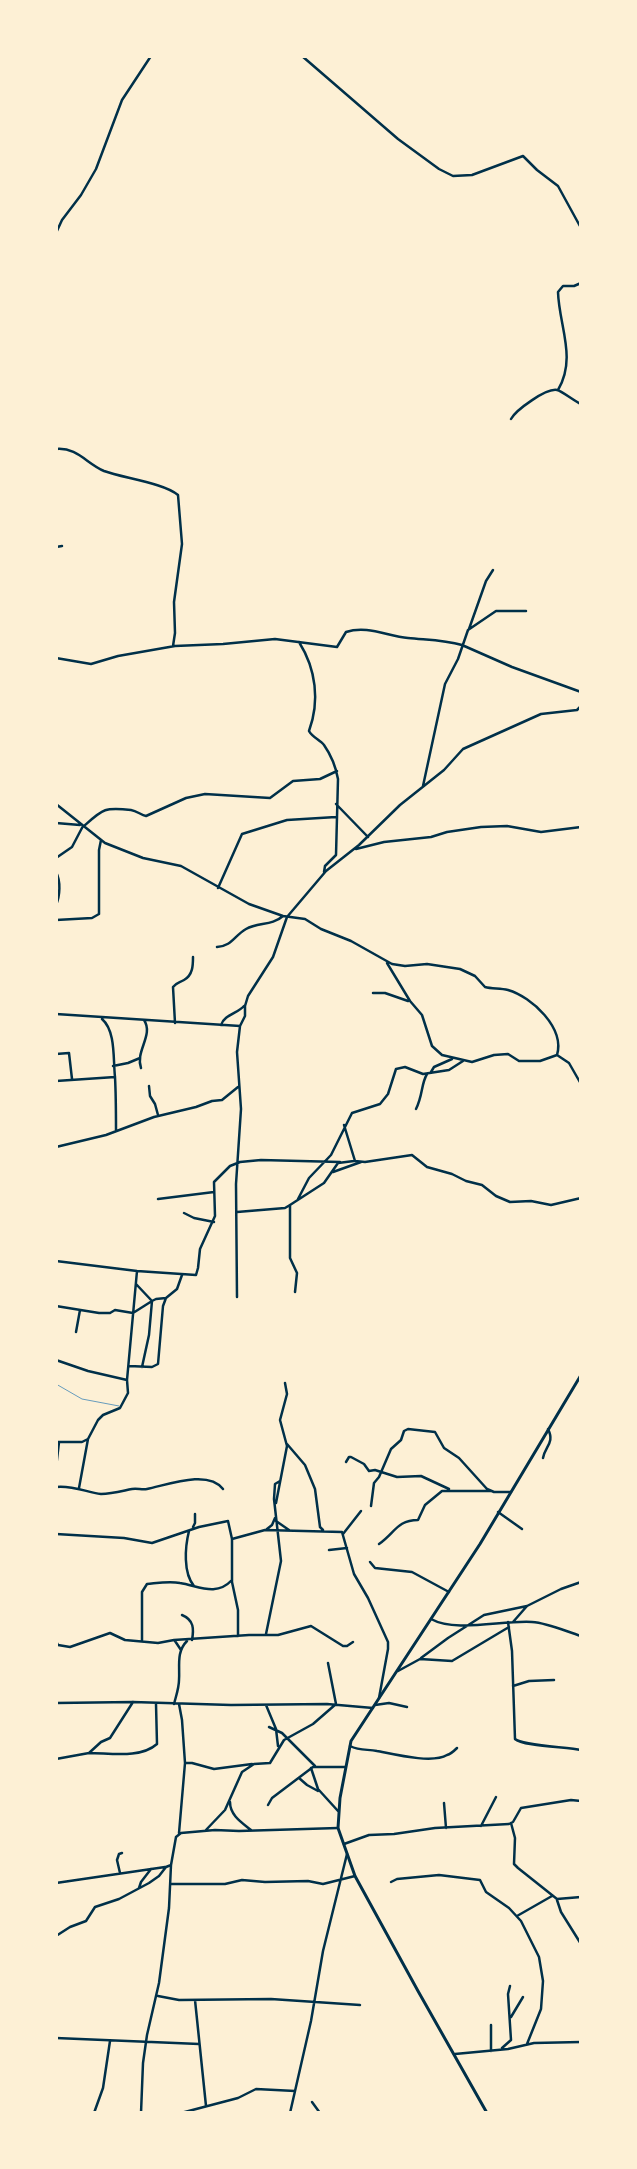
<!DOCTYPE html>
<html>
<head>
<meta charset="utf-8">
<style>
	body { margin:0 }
	#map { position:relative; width:637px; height:2169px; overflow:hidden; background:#fdf0d5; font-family:"Archivo Narrow",sans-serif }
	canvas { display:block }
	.frame { position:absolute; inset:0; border:58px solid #fdf0d5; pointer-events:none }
</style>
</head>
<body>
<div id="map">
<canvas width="637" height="2169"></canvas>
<div class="frame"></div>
</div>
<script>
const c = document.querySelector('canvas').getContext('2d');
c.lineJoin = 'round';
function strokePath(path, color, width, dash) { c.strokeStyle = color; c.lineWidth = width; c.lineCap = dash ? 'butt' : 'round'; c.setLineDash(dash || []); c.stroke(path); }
const stream = new Path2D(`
	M56 1384 82 1399 119 1406`);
const minor = new Path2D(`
	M302 56 398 139 439 169 453 176 472 175 523 156 537 170 558 186 581 228
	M56 233 62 220 81 195 96 169 122 100 151 56
	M558 390C577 358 559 326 558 292L563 286H574L581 283
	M511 419C516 410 546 388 557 390 562 391 574 401 581 404
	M56 449C77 447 87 464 104 471 123 478 164 483 178 495L182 544 174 602 175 633 173 646
	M56 547 62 546
	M469 629 486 581 493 570
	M299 642C316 669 320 701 309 731 312 737 320 740 324 745 331 755 336 768 338 779L336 855 325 866 324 872
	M462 645 512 667 581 692
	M56 658 91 664 118 656 175 646 223 644 275 639 337 647 346 632C367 625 387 636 408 638 427 640 444 640 462 645
	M423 786 445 684 458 659 468 630 496 611H526
	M56 804 105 843 143 858 181 866 249 904 283 916 305 919 321 929 351 941 392 964 405 966 427 964 460 969 475 976 485 987C492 989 500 988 508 990 532 997 565 1028 557 1055
	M336 804 368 837
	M56 823 80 825
	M84 826C103 809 104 807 131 810 137 811 141 815 146 816L186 798 205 794 270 798 293 781 320 779 337 771
	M356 849 384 842 431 837 447 832 481 827 507 826 541 832 581 827
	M56 858 72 847 83 826
	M56 872C61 881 60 896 56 905
	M218 888 242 834 287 820 336 817
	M56 920 92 918 99 914V850L101 840
	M217 947C232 946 234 936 246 929 258 922 272 926 283 916
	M387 963 410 1001 422 1015 432 1046 442 1055 472 1062 494 1055 508 1054 519 1061H540L557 1055 569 1063 581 1084
	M373 993H385L408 1001
	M56 1014 240 1026
	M175 1023 173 987C177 982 179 983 184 980 193 975 193 965 193 957
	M221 1025C224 1015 238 1013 244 1006
	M56 1054 69 1053 72 1079
	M113 1066 128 1063 140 1058
	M141 1068C135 1051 154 1035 144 1020
	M431 1072 434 1067 452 1059
	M115 1077C116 1096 116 1113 116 1131
	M56 1081 115 1077C113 1060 116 1031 102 1019
	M149 1086 150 1096 155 1104 158 1115
	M416 1109C423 1095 421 1084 427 1074
	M344 1125 355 1161 365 1162 412 1155 427 1167 452 1174 466 1181 482 1185 496 1196 510 1202 531 1201 551 1205 581 1198
	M56 1147 106 1135 154 1117 196 1107 212 1101 222 1100 238 1087
	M333 1172 361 1162
	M158 1199 214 1192
	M298 1199 309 1178 331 1155 352 1113 380 1104 388 1094 396 1069 405 1067 423 1074 449 1070 463 1061
	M290 1205V1258L297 1273 295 1292
	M237 1212 285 1208 290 1205 324 1183 338 1163 354 1161
	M184 1213 194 1218 214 1222
	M56 1261 137 1271 196 1275 198 1268 200 1249 215 1216 214 1182 230 1166 240 1162 261 1160 340 1162
	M237 1297 236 1184 241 1109 237 1052 240 1026 245 1016V1006L248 996 273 957 287 917 326 871 359 845 400 805 444 770 463 749 541 714 577 710 581 706
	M56 1306 99 1313H110L115 1310 133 1313 152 1301 136 1284
	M76 1332 80 1310
	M56 1360 88 1371 127 1380
	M129 1366 152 1367 158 1364 163 1306 166 1298 177 1289 182 1275
	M142 1367 149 1335 152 1301 156 1299 166 1298
	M56 1442H82L88 1439
	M287 1444 305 1465 315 1489 320 1527 323 1530
	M543 1458C545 1446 555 1443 548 1429
	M346 1462 349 1457H351L364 1464 369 1471 375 1470 397 1477 421 1476 449 1489
	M56 1468 59 1442
	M56 1476V1527
	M56 1487C72 1485 86 1492 101 1494 112 1494 122 1491 132 1489 137 1488 142 1490 147 1489 167 1485 208 1469 223 1489
	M79 1488 88 1439 98 1420 103 1415 120 1408 128 1393 127 1380 137 1271
	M276 1503 287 1446 280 1420 287 1394 285 1383
	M371 1506 374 1483 379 1477 391 1449 401 1440 404 1431 408 1429 435 1432 444 1448 459 1458 487 1489 494 1492H511
	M498 1512 522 1529
	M276 1521 289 1530
	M193 1527 195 1523V1514
	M267 1529 272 1525 275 1518
	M189 1531C185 1547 183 1573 194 1586
	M56 1534 124 1538 152 1543 199 1527 228 1521 232 1539V1582L238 1610V1636
	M343 1534 361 1511
	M232 1539 265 1530 342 1532 354 1574 368 1598 388 1642V1649L379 1698
	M379 1544C395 1533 397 1520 418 1520L425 1505 442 1491H491
	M329 1550 347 1548
	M370 1562 375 1568 412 1572 449 1592
	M182 1615C194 1620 194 1629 192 1640
	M431 1619C456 1633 502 1620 532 1622 548 1623 565 1631 581 1636
	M508 1622 512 1651 515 1739C522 1746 568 1747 581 1750
	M513 1622 527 1606 561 1589 581 1582
	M266 1634 281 1561 274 1499 275 1484 280 1481
	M56 1641 58 1645 70 1647 110 1633 125 1640 158 1643 174 1640 249 1635H278L311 1626 343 1646H347L353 1642
	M142 1641V1592L147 1584C158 1583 169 1581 180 1583 199 1586 216 1597 232 1580
	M175 1641 181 1650
	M421 1658 448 1638 484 1615 527 1606
	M398 1671 420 1659 452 1661 509 1627
	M513 1686 529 1681 554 1680
	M56 1703 133 1702 231 1705 327 1704 373 1708
	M174 1704C176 1696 179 1688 179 1680 180 1666 176 1652 187 1641
	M179 1704 182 1720 185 1763 179 1833
	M266 1705 276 1729 278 1746
	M375 1705 389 1703 407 1707
	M269 1727 282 1733 315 1766
	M350 1746C360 1751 368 1749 377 1751 393 1754 432 1764 447 1755 451 1754 454 1751 457 1748
	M89 1753C110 1753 140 1759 157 1744L156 1704
	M56 1759 89 1753 101 1742 110 1738 133 1702
	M185 1763H192L214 1769 252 1764
	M311 1768 318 1789 338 1811
	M299 1778 307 1785 318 1791
	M230 1802C230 1815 241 1822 251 1830
	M444 1803 446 1828
	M268 1805 272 1798 313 1767H345
	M511 1823 515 1838 514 1864 518 1868 557 1899 581 1897
	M481 1826 496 1797
	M205 1831 225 1810 242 1772 254 1764 270 1763 284 1740 313 1724 336 1704 328 1663
	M344 1844 369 1835 394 1834 435 1828 509 1824 513 1822 521 1808 571 1800 581 1801
	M120 1873 117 1860 119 1854 122 1853
	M391 1882 397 1879 439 1875 480 1880 486 1892 509 1908 521 1921 539 1957 543 1981 541 2009 527 2044
	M56 1883 165 1867
	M171 1884H225L242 1880 265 1882 308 1881 323 1884 355 1876
	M139 1888 141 1882 151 1869
	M557 1900 561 1912 581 1944
	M517 1916 552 1896
	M56 1936 70 1927 86 1921 95 1907 119 1899 149 1883 159 1876 166 1867 171 1865 176 1837 181 1833 215 1830 239 1831 338 1828
	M158 1996 179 2000 271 1999 360 2005
	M195 2000 206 2106
	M511 2017 523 1997
	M491 2025V2051
	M56 2038 199 2044
	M502 2048 511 2040 508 1994 510 1986
	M455 2054 508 2049 534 2043 581 2042
	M312 2102 320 2113
	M94 2113 103 2088 110 2041
	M141 2113 143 2063 147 2035 159 1983 169 1908 171 1865
	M181 2113 238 2098 256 2089 295 2091
	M290 2113 311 2021 323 1951 347 1854`);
const tertiary = new Path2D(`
	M487 2113 418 1991 355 1876 338 1828 340 1798 351 1741 480 1544 581 1375`);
strokePath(stream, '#669bbc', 1);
strokePath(minor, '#003049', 2.5);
strokePath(tertiary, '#003049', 3);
</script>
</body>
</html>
